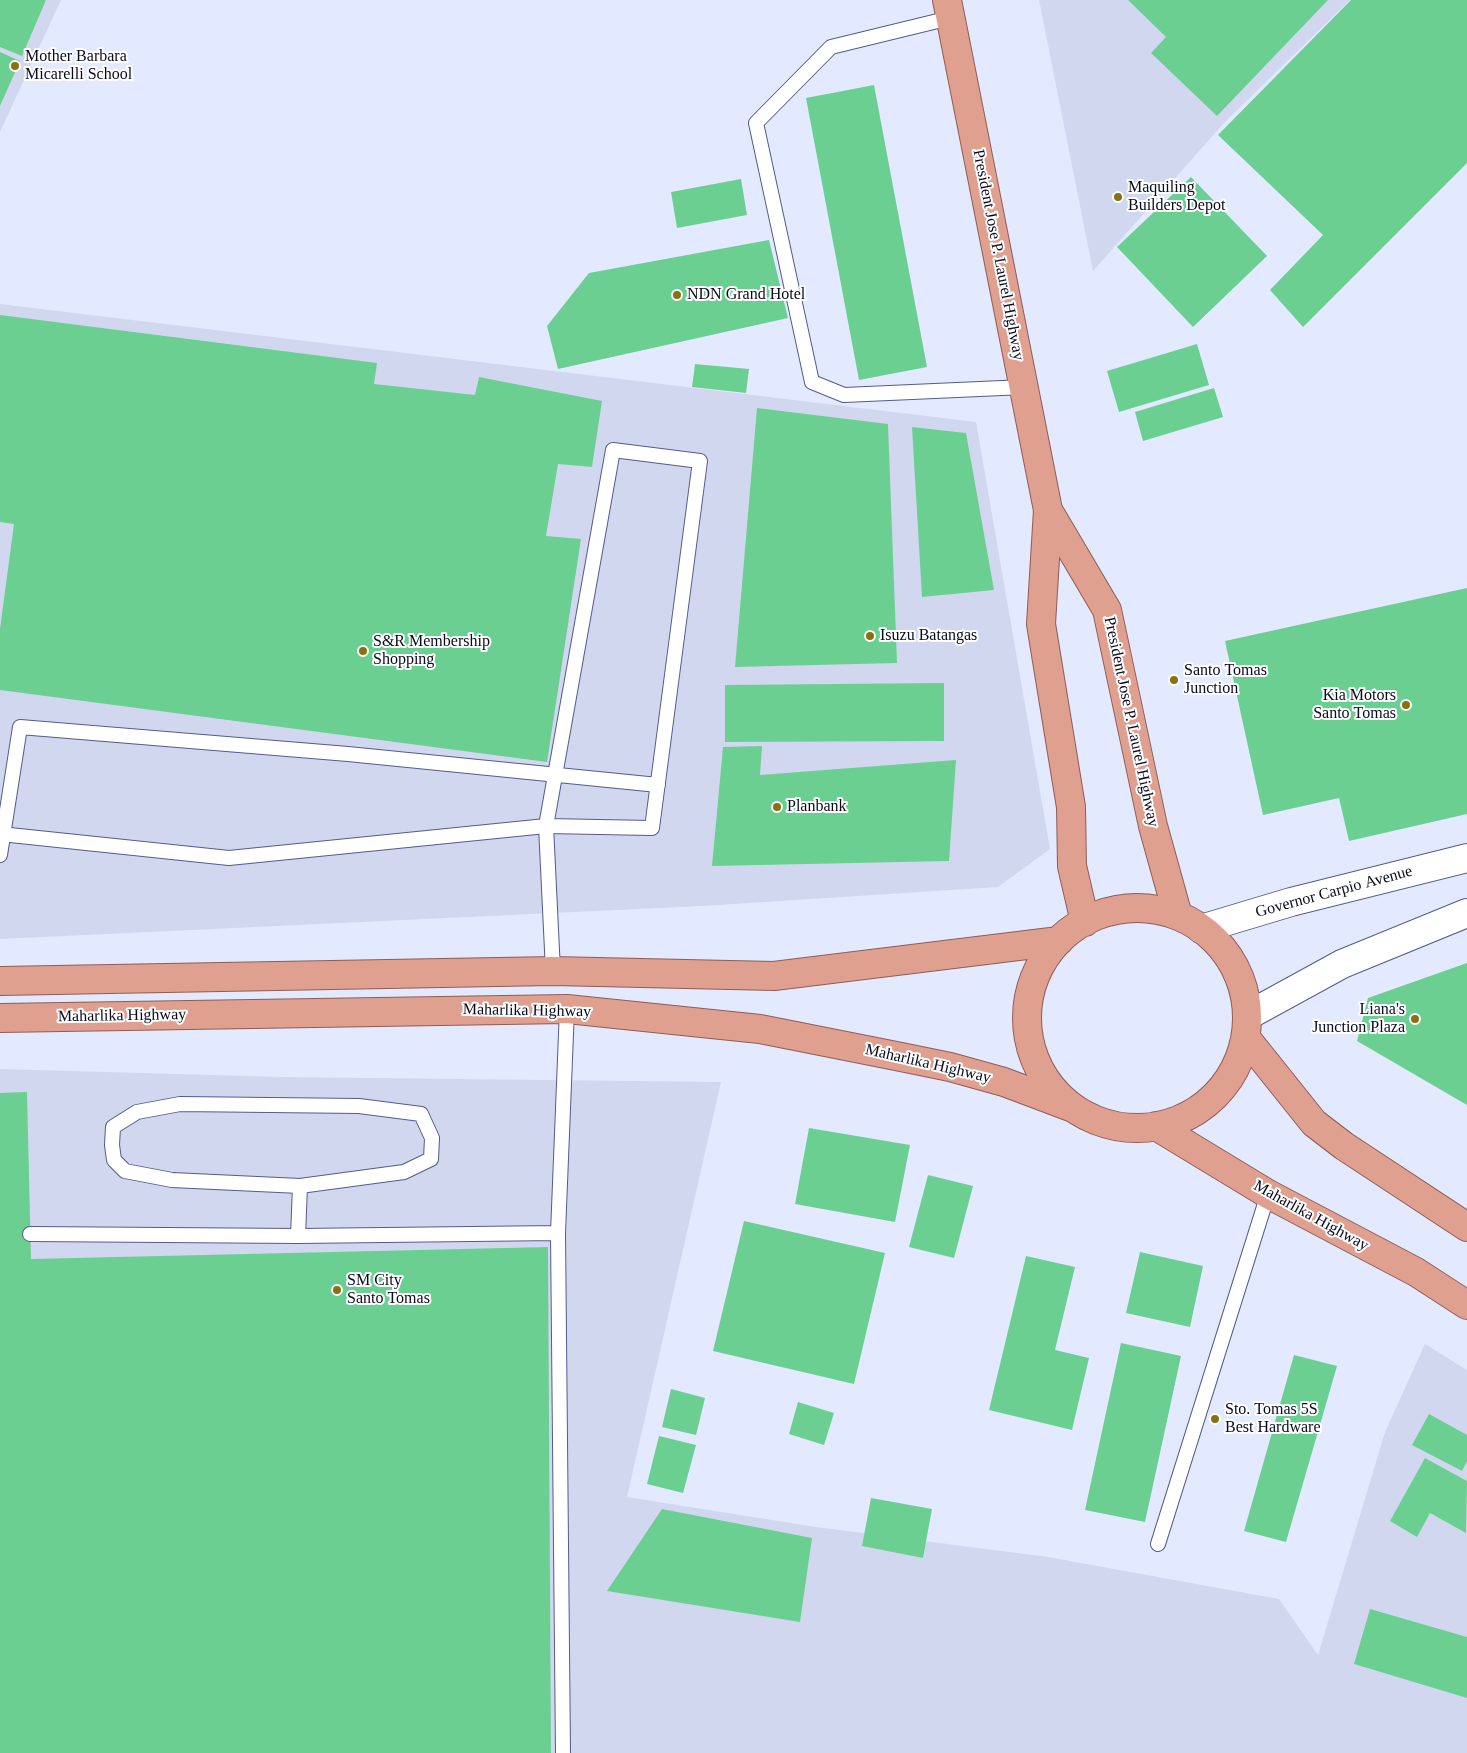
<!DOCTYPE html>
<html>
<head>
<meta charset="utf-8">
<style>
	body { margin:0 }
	canvas { display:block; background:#e3e9ff }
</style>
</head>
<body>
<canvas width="1467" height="1753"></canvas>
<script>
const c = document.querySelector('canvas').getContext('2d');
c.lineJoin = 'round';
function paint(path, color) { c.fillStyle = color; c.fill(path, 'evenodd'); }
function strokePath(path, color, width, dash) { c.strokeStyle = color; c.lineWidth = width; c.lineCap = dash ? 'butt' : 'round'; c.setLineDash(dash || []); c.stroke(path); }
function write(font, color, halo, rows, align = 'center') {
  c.font = font + ' "Times New Roman",serif'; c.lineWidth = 4; c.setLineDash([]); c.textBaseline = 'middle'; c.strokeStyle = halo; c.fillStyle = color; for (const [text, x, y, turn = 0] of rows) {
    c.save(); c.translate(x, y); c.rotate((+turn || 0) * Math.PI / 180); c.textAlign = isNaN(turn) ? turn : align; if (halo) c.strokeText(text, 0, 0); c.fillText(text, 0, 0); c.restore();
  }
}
const built = new Path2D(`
	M0 0H61L0 132Z
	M1039 0H1350L1224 123 1093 271Z
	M0 304 976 422 1050 849 998 887 702 906 0 939Z
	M0 1069 283 1077 721 1082 627 1497 816 1527 1048 1557 1279 1599 1318 1655 1385 1432 1425 1344 1467 1370V1753H0Z`);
const building = new Path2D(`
	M0 0H46L22 56 0 47Z
	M1128 0H1328L1217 116 1151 53 1166 37Z
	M1351 0H1467V163L1303 327 1270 290 1323 235 1218 135Z
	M0 52 20 61 0 106Z
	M874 85 927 367 859 380 806 98Z
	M1191 177 1267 256 1193 327 1117 247Z
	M741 179 747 215 677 228 671 192Z
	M769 240 788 318 558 369 547 326 589 273Z
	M0 315 377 363 374 384 475 395 479 377 602 401 592 467 558 464 546 536 581 539 547 762 0 690V629L14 524 0 522Z
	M1197 344 1209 385 1119 412 1107 371Z
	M695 364 749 369 746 393 692 387Z
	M1214 388 1223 417 1143 441 1135 412Z
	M757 408 888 424 897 663 735 667Z
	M912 427 966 433 994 590 922 597Z
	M1467 588V814L1349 841 1339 798 1263 815 1225 641Z
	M944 683V741L725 742V685Z
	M762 746 760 775 956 760 949 861 712 866 723 747Z
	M1467 963V1105L1357 1041 1368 998Z
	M27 1092 31 1259 548 1247 551 1753H0V1093Z
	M809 1128 910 1145 895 1222 795 1204Z
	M928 1175 973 1186 954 1258 909 1247Z
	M744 1221 885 1253 854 1384 713 1351Z
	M1140 1252 1203 1266 1190 1327 1126 1313Z
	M1026 1256 1075 1267 1055 1350 1089 1358 1072 1430 989 1410Z
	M1121 1343 1181 1356 1145 1522 1085 1510Z
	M1294 1355 1337 1366 1286 1542 1244 1531Z
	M671 1389 705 1398 696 1435 662 1427Z
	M798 1402 834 1413 824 1445 789 1434Z
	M1429 1414 1467 1435V1461L1462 1471 1412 1445Z
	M659 1436 696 1445 683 1493 647 1484Z
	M1425 1458 1467 1481 1466 1533 1430 1513 1417 1537 1390 1521Z
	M871 1498 932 1509 923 1558 862 1546Z
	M662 1509 812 1538 800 1622 607 1591Z
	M1370 1609 1467 1637V1698L1354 1664Z`);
const service = new Path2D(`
	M950 18 831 47 756 123 812 382 844 395 1025 387
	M0 834 229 858 546 826 652 828 700 461 613 450 546 826 553 971
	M0 855 20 727 348 754 658 785
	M180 1104 359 1106 421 1114 432 1138 431 1159 404 1172 300 1186 172 1180 125 1171 114 1160 112 1145 113 1127 137 1112Z
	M30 1234 298 1236 558 1233
	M298 1236 300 1186
	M1158 1544 1268 1194
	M563 1753 558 1233 567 1009`);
const secondary = new Path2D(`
	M1201 929 1291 902 1467 858
	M1247 1016 1342 964 1467 913`);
const trunk = new Path2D(`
	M947 0 1048 510 1041 624 1071 807 1072 866 1085 922
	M1048 510 1107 610 1153 826 1178 916
	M1027 1018a110 110 0 1 1 220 0a110 110 0 1 1-220 0Z
	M0 981 553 971 774 976 1059 941
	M0 1018 567 1009 760 1029 901 1057 950 1067 1004 1082 1073 1108
	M1246 1038 1314 1123 1344 1146 1467 1227
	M1156 1126 1268 1194 1416 1272 1467 1305`);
const markers = [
	[15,66,5,"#877213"],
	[1118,197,5,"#877213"],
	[677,295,5,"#877213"],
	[870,636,5,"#877213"],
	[363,651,5,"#877213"],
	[1174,680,5,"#877213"],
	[1406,705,5,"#877213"],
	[777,807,5,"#877213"],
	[1415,1019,5,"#877213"],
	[337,1290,5,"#877213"],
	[1215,1419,5,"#877213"]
];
const poiNames = [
	["Mother Barbara",25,57],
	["Micarelli School",25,75],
	["Maquiling",1128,188],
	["Builders Depot",1128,206],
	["NDN Grand Hotel",687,295],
	["Isuzu Batangas",880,636],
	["S&R Membership",373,642],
	["Shopping",373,660],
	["Santo Tomas",1184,671],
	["Junction",1184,689],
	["Kia Motors",1396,696,"right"],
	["Santo Tomas",1396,714,"right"],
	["Planbank",787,807],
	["Liana's",1405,1010,"right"],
	["Junction Plaza",1405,1028,"right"],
	["SM City",347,1281],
	["Santo Tomas",347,1299],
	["Sto. Tomas 5S",1225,1410],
	["Best Hardware",1225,1428]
];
const streetNames = [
	["President Jose P. Laurel Highway",998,255,79],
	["President Jose P. Laurel Highway",1131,722,78],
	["Governor Carpio Avenue",1334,892,-15],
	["Maharlika Highway",527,1011,1],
	["Maharlika Highway",122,1016,-1],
	["Maharlika Highway",928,1064,13],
	["Maharlika Highway",1311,1216,29]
];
paint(built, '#d2d7f0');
paint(building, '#6ccf92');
strokePath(service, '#535c8b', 16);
strokePath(secondary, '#535c8b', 30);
strokePath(trunk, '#8f5d55', 30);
strokePath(service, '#fff', 14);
strokePath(secondary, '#fff', 28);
strokePath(trunk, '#dfa090', 28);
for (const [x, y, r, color] of markers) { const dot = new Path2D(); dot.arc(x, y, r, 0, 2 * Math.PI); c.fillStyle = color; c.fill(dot); strokePath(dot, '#fff', 2); }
write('16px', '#080a1c', '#fff', poiNames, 'left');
write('16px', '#080a1c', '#fff', streetNames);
</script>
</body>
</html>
